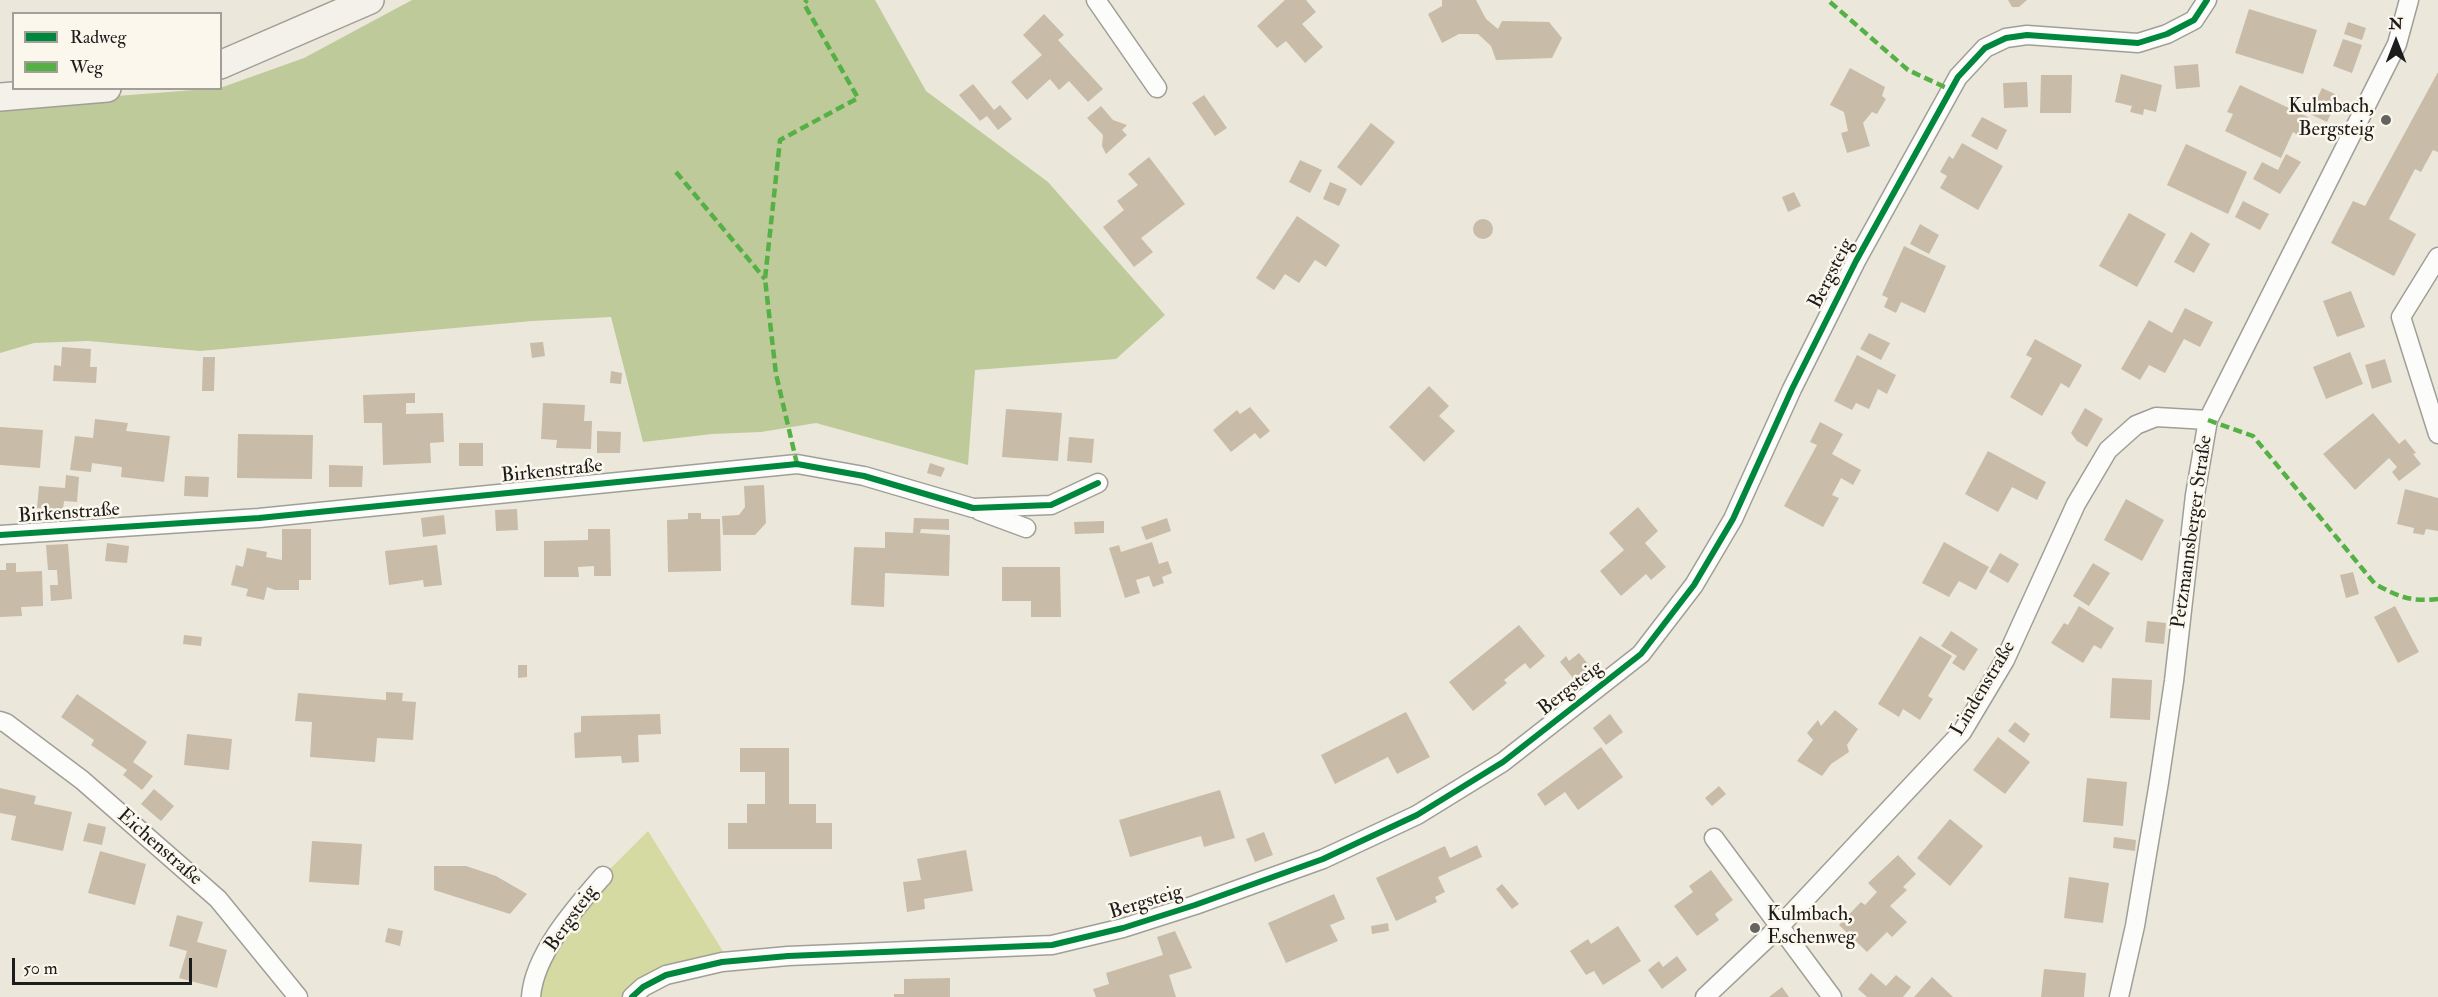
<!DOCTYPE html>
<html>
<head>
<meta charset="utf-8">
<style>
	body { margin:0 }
	#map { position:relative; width:2438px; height:997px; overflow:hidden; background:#ebe8db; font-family:"IM FELL Double Pica",serif }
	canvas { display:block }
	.legend { position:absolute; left:12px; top:12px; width:210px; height:78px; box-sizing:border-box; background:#fbf7ec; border:2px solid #a29f99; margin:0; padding:8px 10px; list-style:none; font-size:18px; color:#1c1c1c }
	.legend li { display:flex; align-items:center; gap:12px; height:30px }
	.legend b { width:30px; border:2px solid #a29f99 }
	.north { position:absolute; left:2366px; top:12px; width:60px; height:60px; -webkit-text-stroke:4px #fbf7ec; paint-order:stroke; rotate:0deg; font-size:16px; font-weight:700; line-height:24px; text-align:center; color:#1c1c1c }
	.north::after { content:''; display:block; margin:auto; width:21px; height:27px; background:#1c1c1c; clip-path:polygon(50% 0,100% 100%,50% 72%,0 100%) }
	.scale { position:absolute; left:12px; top:958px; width:180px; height:27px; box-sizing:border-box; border:3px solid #1c1c1c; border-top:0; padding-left:8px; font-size:18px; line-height:21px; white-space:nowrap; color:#1c1c1c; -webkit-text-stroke:4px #fbf7ec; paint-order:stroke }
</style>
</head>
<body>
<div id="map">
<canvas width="2438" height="997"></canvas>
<ul class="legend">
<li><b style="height:8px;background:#00873e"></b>Radweg</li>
<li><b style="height:8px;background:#55b145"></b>Weg</li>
</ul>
<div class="north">N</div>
<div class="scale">50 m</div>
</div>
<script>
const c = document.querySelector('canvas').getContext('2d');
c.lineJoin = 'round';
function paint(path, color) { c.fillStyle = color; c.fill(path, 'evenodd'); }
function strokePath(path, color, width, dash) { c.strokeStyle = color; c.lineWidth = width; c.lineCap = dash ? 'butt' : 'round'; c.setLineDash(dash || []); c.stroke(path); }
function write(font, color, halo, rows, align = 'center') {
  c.font = font + ' "IM FELL Double Pica",serif'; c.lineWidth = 5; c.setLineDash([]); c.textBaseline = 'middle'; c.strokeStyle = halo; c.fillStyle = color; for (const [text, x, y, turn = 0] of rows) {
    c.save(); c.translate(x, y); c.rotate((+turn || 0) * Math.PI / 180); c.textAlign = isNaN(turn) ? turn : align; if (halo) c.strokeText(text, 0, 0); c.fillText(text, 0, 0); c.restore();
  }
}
const green = new Path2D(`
	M648 831 729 961 632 997H536L545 956 603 876Z`);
const forest = new Path2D(`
	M412 0H875L926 91 1048 182 1165 315 1116 359 975 370 968 465 816 423 761 432 712 434 643 442 611 317 532 321 200 351 88 341 34 343 0 353V105L220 88 304 58Z`);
const building = new Path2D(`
	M1285 0H1306L1316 12 1302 24 1323 47 1305 63 1286 41 1277 48 1257 26Z
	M1442 0H1476L1486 19 1498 29 1502 21 1549 22 1562 38 1552 58 1496 60 1491 46 1478 34H1459L1442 43 1428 14 1442 6Z
	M2008 0H2027L2019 7H2012Z
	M2249 9 2317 30 2303 74 2235 53Z
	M1044 14 1064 35 1058 40 1103 89 1088 102 1069 81 1059 90 1050 79 1027 100 1011 82 1042 55 1023 35Z
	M2348 22 2366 28 2362 40 2344 34Z
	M2343 39 2362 45 2352 73 2333 66Z
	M2198 64 2200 87 2176 89 2174 66Z
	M1850 68 1885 87 1882 96 1886 99 1877 114 1872 112 1863 123 1870 146 1847 153 1841 133 1848 131 1844 112 1830 105Z
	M2438 72V152L2433 150 2421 172 2415 169 2389 219 2416 234 2394 276 2331 243 2353 201 2365 206Z
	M2121 74 2162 85 2156 112 2144 109 2143 115 2130 112 2132 106 2115 102Z
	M2041 75H2072L2071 113H2040Z
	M2027 82 2028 107 2004 108 2003 83Z
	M973 84 994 110 1000 105 1012 119 998 130 987 116 980 121 959 95Z
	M2240 85 2308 117 2299 136 2293 132 2281 158 2225 131 2233 114 2227 112Z
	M2322 88 2339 96 2327 122 2310 114Z
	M1204 95 1227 128 1215 136 1192 103Z
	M1101 106 1113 120 1127 125 1122 130 1127 135 1106 154 1102 146 1103 135 1087 118Z
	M1982 117 2007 130 1997 150 1971 136Z
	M1371 123 1395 142 1361 186 1337 167Z
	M1962 143 2003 166 1978 210 1940 188 1947 176 1940 172 1949 156 1953 159Z
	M2186 144 2247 172 2228 214 2167 185Z
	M2286 154 2301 162 2280 194 2253 179 2262 162 2278 170Z
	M1149 157 1185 204 1141 238 1153 252 1134 267 1103 227 1124 210 1117 201 1138 185 1128 174Z
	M1300 160 1322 170 1310 193 1289 182Z
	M1330 182 1347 189 1339 206 1323 199Z
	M1794 192 1801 206 1788 212 1782 197Z
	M2243 201 2269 214 2260 230 2235 217Z
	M2129 213 2166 234 2137 287 2099 266Z
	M1297 216 1340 245 1326 267 1315 260 1299 283 1285 274 1274 290 1256 278Z
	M1473 229a10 10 0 1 1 20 0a10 10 0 1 1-20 0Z
	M1920 224 1939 235 1929 254 1910 244Z
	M2191 232 2210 244 2194 273 2174 262Z
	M1904 246 1946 266 1925 313 1901 302 1896 313 1884 307 1888 298 1882 295Z
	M2351 291 2365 327 2337 337 2323 301Z
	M2185 308 2213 322 2200 347 2184 339 2165 373 2149 365 2140 380 2121 369 2149 320 2172 333Z
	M1869 333 1890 343 1881 360 1860 349Z
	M2035 339 2082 365 2069 388 2061 383 2042 416 2010 397 2032 358 2026 355Z
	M543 342 545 356 532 358 530 343Z
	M62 347 91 349 90 367H97L96 383 53 381 54 365 61 366Z
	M2350 352 2363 384 2326 399 2313 367Z
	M1857 355 1896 375 1887 394 1878 389 1869 409 1856 403 1852 410 1834 401Z
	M203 357H215L214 391H202Z
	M2385 359 2392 382 2372 389 2365 365Z
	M611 371 622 373 621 384 610 383Z
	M1429 386 1449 406 1439 416 1455 431 1424 462 1389 427Z
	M415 393V403H406V414L443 413 444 442 430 443 431 463 383 465 382 423H364L363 395Z
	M543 403 585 405 584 421H592L591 449 556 448 557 440 541 439Z
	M1250 407 1270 431 1260 439 1255 433 1231 452 1213 430 1237 410 1240 414Z
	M2085 408 2103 419 2087 447 2077 441 2071 433Z
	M1006 409 1062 413 1058 461 1002 457Z
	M2373 413 2399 444 2405 439 2416 453 2413 454 2421 464 2399 481 2392 472 2397 467 2389 458 2355 490 2323 454Z
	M95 419 128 423 126 431 170 436 164 482 121 477 122 467 92 463 91 472 70 470 75 436 93 438Z
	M1820 422 1843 434 1832 454 1861 470 1853 485 1841 478 1832 495 1839 498 1823 527 1784 506 1817 445 1810 442Z
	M0 427 43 430 40 468 0 465Z
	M597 431 621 432 620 453H597Z
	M238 434 313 435 312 479 237 478Z
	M1069 437 1094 439 1092 463 1067 461Z
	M459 443H483V466H459Z
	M1988 451 2046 482 2037 500 2012 487 1998 512 1965 494Z
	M930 463 945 468 941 477 927 473Z
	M329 465 363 466 362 487H329Z
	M66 475 79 477 77 502 64 501 63 510 37 508 39 486 65 488Z
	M185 476 209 477 208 497 184 496Z
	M764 485 766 523 755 535H723L722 516 739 515 745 507 744 486Z
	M2405 489 2438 498V531L2426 529 2424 535 2413 533 2414 528 2397 524Z
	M2126 499 2164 520 2142 561 2104 540Z
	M1638 507 1658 531 1645 543 1666 567 1651 580 1646 574 1621 596 1600 571 1624 550 1609 533Z
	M517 509 518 530 496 531 495 510Z
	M688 513H701V519H720L721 571 668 572 667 520 688 519Z
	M444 515 446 534 423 537 421 518Z
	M914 518 949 519V530L921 529 920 533 950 535 949 576 885 573 884 607 851 605 854 547 885 548V532L913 533Z
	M1167 518 1171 531 1146 540 1141 527Z
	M1104 521V533L1075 534 1074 522Z
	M282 529H311V580H299V590H275L267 587 264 600 246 596 248 589 231 585 236 565 243 567 247 548 267 552 266 557 282 560Z
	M588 529H610L611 576H594V566L578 567 579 577H544V541L588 540Z
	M1152 542 1159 564 1168 561 1172 573 1162 577 1164 583 1153 587 1149 576 1136 580 1140 593 1125 598 1109 548 1119 545 1121 552Z
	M1944 542 1989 567 1976 590 1959 581 1949 597 1922 583Z
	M107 543 129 546 127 563 105 561Z
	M68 544 72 599 51 601 50 585H58L57 570H48L46 545Z
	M437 545 442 585 424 587 423 580 389 585 385 551Z
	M2000 553 2019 564 2008 583 1989 572Z
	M6 563H16V572L42 571 43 606 21 607 22 616 0 617V570H6Z
	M2093 563 2110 573 2089 606 2073 596Z
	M1002 567H1060L1061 617H1031V601H1002Z
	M2353 572 2359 594 2346 598 2340 575Z
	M2079 606 2114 628 2101 649 2094 645 2083 663 2051 643 2064 623 2068 625Z
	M2395 606 2419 652 2398 663 2374 617Z
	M2147 621 2166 623 2164 644 2145 642Z
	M1519 625 1545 656 1530 669 1525 663 1504 680 1507 683 1473 711 1449 682Z
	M1951 631 1978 649 1964 671 1952 663 1957 656 1941 646Z
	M184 635 202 637 201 646 183 644Z
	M1920 636 1952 656 1928 696 1933 699 1920 720 1903 709 1899 717 1878 704Z
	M1579 653 1593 670 1577 683 1560 662 1566 656 1569 661Z
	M518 665H527V677L518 678Z
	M2112 678 2152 680 2150 720 2110 718Z
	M386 692 403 693 402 701 416 702 413 740 377 738 375 762 310 757 312 722 295 721 298 693 386 700Z
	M77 694 147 742 133 762 153 776 142 790 123 775 127 770 91 745 94 740 61 717Z
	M1835 710 1858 729 1847 745 1849 752 1831 764 1822 776 1797 761 1813 740 1807 733 1818 720 1821 726Z
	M1406 712 1430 757 1397 774 1388 757 1335 784 1321 755Z
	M660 714 661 734 638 735 639 762 622 763 621 756 575 758 574 733 581 732V716Z
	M1610 714 1623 732 1606 745 1593 728Z
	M2015 722 2030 734 2024 743 2008 731Z
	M187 734 232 739 229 770 184 765Z
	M1998 737 2030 762 2005 794 1973 770Z
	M1601 747 1623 777 1578 810 1565 792 1545 806 1537 794Z
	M740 748H789V804H816V823H832V849H728V823H747V804H765V772H740Z
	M2087 778 2127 782 2123 826 2083 822Z
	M1719 786 1726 794 1712 806 1705 798Z
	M0 788 36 796 34 804 72 812 63 851 11 840 16 816 0 813Z
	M154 789 174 806 161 821 141 804Z
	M1220 790 1235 838 1204 847 1201 836 1130 857 1119 820Z
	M1950 819 1983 846 1950 886 1917 858Z
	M88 823 106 827 102 845 83 841Z
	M1264 832 1273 855 1255 862 1246 839Z
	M2114 837 2136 840 2135 851 2113 848Z
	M312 841 362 844 359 885 309 882Z
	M1477 845 1482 857 1438 877 1445 892 1435 897 1437 902 1396 921 1376 878 1445 846 1450 858Z
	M966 850 973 891 924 899 925 909 907 912 903 882 921 880 917 859Z
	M100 851 146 864 135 905 88 893Z
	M1898 855 1916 874 1903 887 1907 890 1890 906 1907 922 1892 937 1887 932 1867 952 1839 925 1861 902 1865 905 1877 892 1868 883Z
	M434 866H466L496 876 527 894 510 914 434 890Z
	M1711 870 1733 900 1715 914 1719 920 1697 936 1674 906 1693 892 1689 886Z
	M2069 877 2109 883 2103 923 2064 918Z
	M1502 884 1519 904 1512 909 1496 889Z
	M1334 894 1345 919 1330 925 1338 941 1286 963 1268 923Z
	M177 915 203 922 197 942 227 950 217 988 179 978 187 951 169 946Z
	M1388 923 1389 931 1372 934 1371 926Z
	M1618 926 1641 961 1603 985 1594 971 1586 975 1570 951 1588 939 1591 944Z
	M388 928 403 931 400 946 385 942Z
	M1175 931 1192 968 1169 975 1176 997H1096L1093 989 1109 984 1106 973 1163 955 1157 937Z
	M1677 956 1687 970 1662 989 1648 970 1659 961 1663 967Z
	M2044 969 2086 973 2084 997H2041Z
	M1871 973 1886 986 1896 975 1911 987 1903 997H1867L1858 989Z
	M1932 977 1953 997H1914Z
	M950 978V997H894V994H904V979Z
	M1782 987 1789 997H1769Z`);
const street = new Path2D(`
	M1096 0 1157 88
	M2438 257 2401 317 2438 434
	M980 511 1026 528
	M0 535 259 518 797 464 864 476 973 508 1051 505 1098 483
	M0 721 6 723 82 780 218 899 298 997
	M1714 838 1832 997
	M531 997C534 954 576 907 603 876
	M632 997 643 987 666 975 722 962 788 956 1052 945 1123 928 1195 905 1323 859 1417 815 1503 762 1641 654 1694 585 1733 519 1792 389 1856 261 1958 77 1985 48 2006 38 2027 35 2138 43 2167 34 2194 20 2207 0
	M1705 997 1778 928 1962 732 2005 660 2076 504 2108 450 2136 425 2156 417 2208 420
	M2119 997 2135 926 2159 782 2174 681 2195 495 2208 420 2397 44 2409 0`);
const secondary = new Path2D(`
	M220 65 370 0
	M0 97 107 88`);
const quiet = new Path2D(`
	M1830 2 1908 70 1951 90
	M676 172 765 279
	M2208 420 2253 436 2375 584C2399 597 2411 602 2438 599
	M797 464 776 374 765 279 780 140 858 98 804 4 807 0`);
const cycleway = new Path2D(`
	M0 535 259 518 797 464 864 476 973 508 1051 505 1098 483
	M632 997 643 987 666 975 722 962 788 956 1052 945 1123 928 1195 905 1323 859 1417 815 1503 762 1641 654 1694 585 1733 519 1792 389 1856 261 1958 77 1985 48 2006 38 2027 35 2138 43 2167 34 2194 20 2207 0`);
const markers = [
	[2386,120,6,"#64635f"],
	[1755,928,6,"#64635f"]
];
const poiNames = [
	["Kulmbach,",2374,108],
	["Bergsteig",2374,131],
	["Kulmbach,",1767,916,"left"],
	["Eschenweg",1767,939,"left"]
];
const streetNames = [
	["Bergsteig",1832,274,-63],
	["Birkenstraße",552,472,-6],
	["Birkenstraße",69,514,-4],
	["Petzmannsberger Straße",2193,532,-82],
	["Bergsteig",1571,689,-38],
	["Lindenstraße",1984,689,-59],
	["Eichenstraße",159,848,41],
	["Bergsteig",1146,903,-17],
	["Bergsteig",572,919,-55]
];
paint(green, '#d4daa1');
paint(forest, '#beca99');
paint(building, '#c8bba8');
strokePath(street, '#a09f97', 21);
strokePath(secondary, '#a09f97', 30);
strokePath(street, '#fcfcfa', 18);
strokePath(secondary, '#f4f1eb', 27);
strokePath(quiet, '#55b145', 4.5, [9, 4.5]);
strokePath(cycleway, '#00873e', 6);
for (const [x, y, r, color] of markers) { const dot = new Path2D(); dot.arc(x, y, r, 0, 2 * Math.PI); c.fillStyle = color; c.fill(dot); strokePath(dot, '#fbf7ec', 2); }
write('20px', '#1c1c1c', '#fbf7ec', poiNames, 'right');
write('20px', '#1c1c1c', '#fbf7ec', streetNames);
</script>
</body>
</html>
